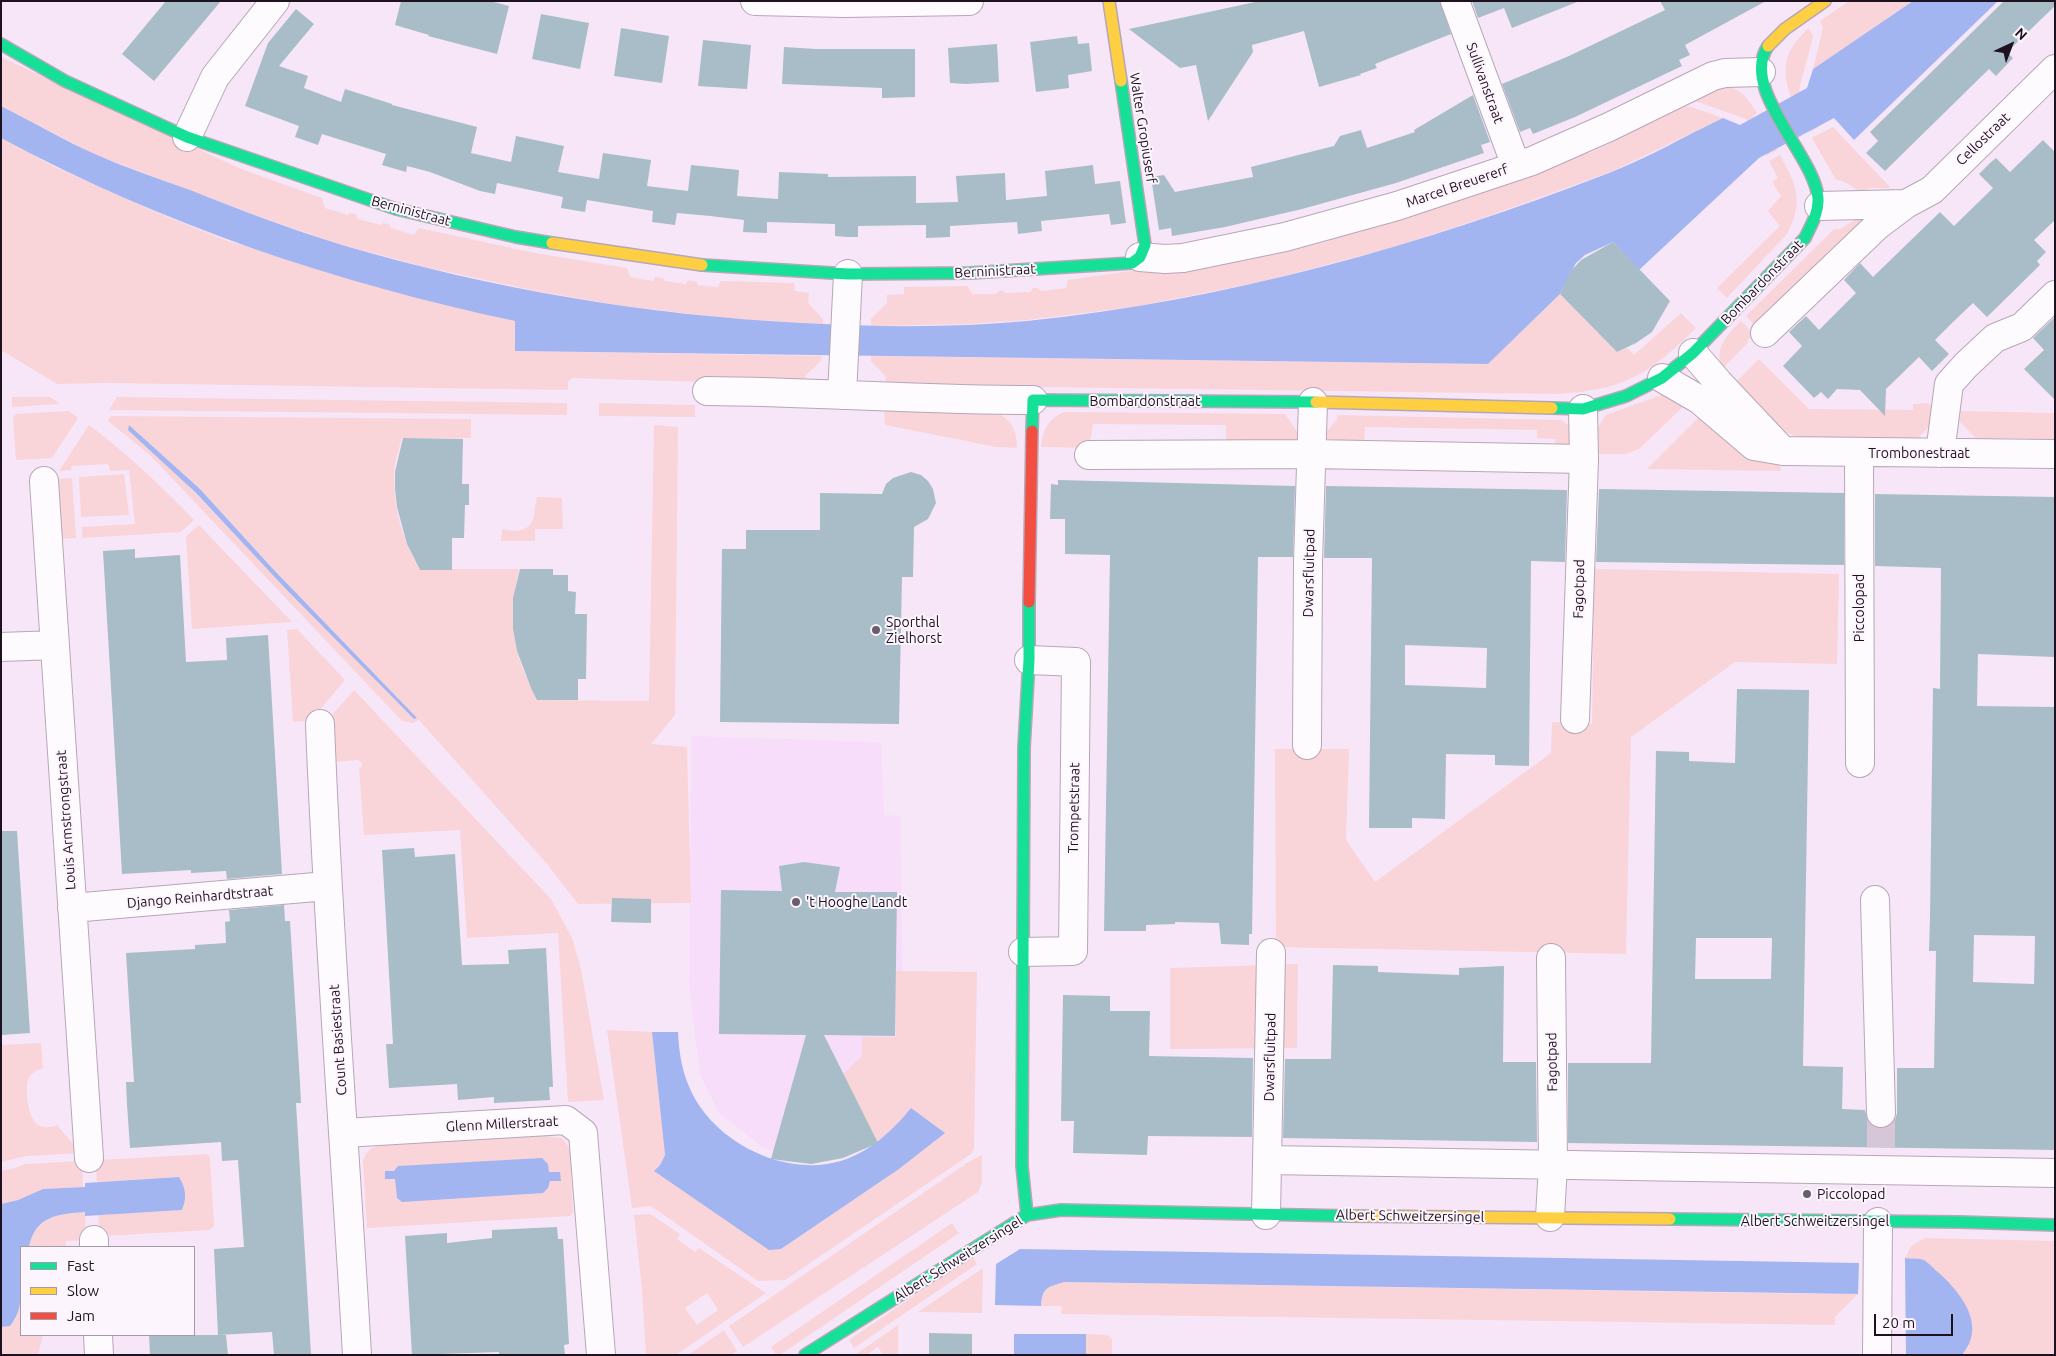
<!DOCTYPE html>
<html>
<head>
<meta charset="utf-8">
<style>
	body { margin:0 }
	#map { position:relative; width:2056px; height:1356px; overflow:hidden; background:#f7e6f8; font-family:Ubuntu,sans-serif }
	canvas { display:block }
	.frame { position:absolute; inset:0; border:2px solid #1f1220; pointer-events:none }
	.legend { position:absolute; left:20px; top:1246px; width:175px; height:90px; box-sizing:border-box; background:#fdf5fd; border:1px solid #a49aa5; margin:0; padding:6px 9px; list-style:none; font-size:15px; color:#1f1220 }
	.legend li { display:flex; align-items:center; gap:10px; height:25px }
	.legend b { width:25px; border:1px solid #a49aa5 }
	.north { position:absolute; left:1986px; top:20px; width:50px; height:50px; -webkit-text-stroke:4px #fdf5fd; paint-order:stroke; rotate:43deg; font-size:14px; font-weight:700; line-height:20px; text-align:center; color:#1f1220 }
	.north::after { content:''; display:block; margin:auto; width:18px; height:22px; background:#1f1220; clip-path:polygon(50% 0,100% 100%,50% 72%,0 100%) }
	.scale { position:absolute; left:1874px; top:1314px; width:79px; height:22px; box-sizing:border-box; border:2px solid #1f1220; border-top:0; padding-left:6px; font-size:15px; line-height:18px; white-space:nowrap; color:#1f1220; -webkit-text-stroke:4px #fdf5fd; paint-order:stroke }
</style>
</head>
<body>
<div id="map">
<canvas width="2056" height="1356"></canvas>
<div class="frame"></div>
<ul class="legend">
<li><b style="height:6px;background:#16e098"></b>Fast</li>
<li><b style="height:6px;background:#ffcf43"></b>Slow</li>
<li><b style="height:6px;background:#f24e42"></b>Jam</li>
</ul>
<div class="north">N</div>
<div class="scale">20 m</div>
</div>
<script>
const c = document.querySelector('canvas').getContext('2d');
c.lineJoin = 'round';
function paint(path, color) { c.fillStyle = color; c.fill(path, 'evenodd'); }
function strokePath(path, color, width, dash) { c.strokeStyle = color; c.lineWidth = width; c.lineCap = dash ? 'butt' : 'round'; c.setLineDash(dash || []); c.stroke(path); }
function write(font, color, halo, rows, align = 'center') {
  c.font = font + ' Ubuntu,sans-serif'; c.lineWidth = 4; c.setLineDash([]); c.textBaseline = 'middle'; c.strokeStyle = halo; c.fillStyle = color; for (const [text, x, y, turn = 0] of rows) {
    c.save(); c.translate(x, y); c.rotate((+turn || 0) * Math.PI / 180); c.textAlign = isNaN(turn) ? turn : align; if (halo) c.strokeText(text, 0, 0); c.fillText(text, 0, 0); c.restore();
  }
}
const built = new Path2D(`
	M691 736 881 742 884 815 901 816 903 1036 818 1159 765 1149 719 1113 700 1075 689 987Z`);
const green = new Path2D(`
	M1849 1H1913L1813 69 1823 28 1820 21Z
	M1809 28 1813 37 1799 89 1819 127 1809 132C1788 94 1769 62 1809 28Z
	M1 57 241 169 322 198 325 208 348 215 349 213 355 214 358 219 381 225 383 223 389 224 391 228 414 235 419 228 535 253 627 268 630 277 653 281 655 277 663 278 665 281 686 284 688 280 697 282 698 285 718 287 721 281 794 283 795 291 809 293 808 303 823 319V324L733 319 617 305 536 291 425 267 339 244 266 219 96 155 1 106Z
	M1723 85C1741 89 1748 98 1757 113L1753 116 1768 144 1772 141 1777 150 1767 156 1746 119 1695 101 1691 95Z
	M1676 102 1679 109 1686 106 1691 107 1723 118 1613 171 1486 217 1390 248 1265 281 1133 307 1027 320 969 324 871 326V319L887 303V295L904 294V287L968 286 972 294H995L1001 290 1006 293 1030 292 1033 288H1038L1041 291 1066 288 1068 280 1235 256 1238 262 1261 257 1263 254 1268 252 1272 255 1295 250 1296 246 1305 247 1329 241V235C1412 211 1499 190 1578 157L1579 153 1586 151 1589 153 1611 143V137Z
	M1833 127 1890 187 1889 188H1868V192C1855 193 1848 180 1836 180L1812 138Z
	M1 138 55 167 165 216 228 241 470 311 515 321V351L822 356 821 361 805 376 810 382H703L572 378 568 382V390L107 383 57 384 1 350Z
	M1780 155C1797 186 1804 201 1787 234L1727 298 1717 288 1780 226 1768 211 1781 196 1772 182 1778 178 1769 161Z
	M1858 218H1868L1759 330 1746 316 1834 229H1840Z
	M1560 294 1617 352 1627 348 1634 355 1681 313 1696 328C1650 374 1624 390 1557 394L891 385 885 383 886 377 871 361V356L1488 364Z
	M1741 321 1754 334 1747 341 1748 343 1722 369C1714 347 1727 335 1741 321Z
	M1759 359 1809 409 1913 410V404L1928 403 1933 407 1935 421 1919 437V441L1803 438C1772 432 1755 406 1734 384Z
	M1664 394 1687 403 1639 449 1626 454H1597L1598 427 1606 415Z
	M12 397H50L60 404 12 407Z
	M117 397 567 403V415L109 410Z
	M599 403 695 405V417L599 416Z
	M884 408 996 412C1012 420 1017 430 1017 448L996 447 885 425Z
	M69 411 78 418 52 458 16 460 13 417 16 414Z
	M1960 411 2055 413V443L2028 442V438H1989V442L1975 441V437L1960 422Z
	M1064 412 1285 414 1299 434 1298 442H1226V425L1093 424 1089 448 1041 447C1043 430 1048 419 1064 412Z
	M1702 414 1780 464 1781 471 1647 469Z
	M1337 415 1562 420 1570 427 1572 446 1556 449 1555 439 1537 438V430L1365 427 1364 444 1326 443 1325 434 1337 419Z
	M111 416 471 419V438H402C399 449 395 461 394 472 393 506 402 539 419 569H519C508 622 511 652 538 700L649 701 654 425 678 427 675 715 651 744 687 747 691 903 578 904 547 864 419 720 413 723 402 721 151 456 108 421ZM129 425 200 489 273 569 417 718 414 719Z
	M89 425C128 454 160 485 194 520L181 532 82 538V527L135 524 129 470 110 471 108 464 72 466 71 470 59 471Z
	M124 474 129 515 81 517 79 477Z
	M72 478 76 538 57 539 54 479Z
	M537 497 562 498 563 529H535V541H501L502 529C515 532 530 533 534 516 535 510 535 503 537 497Z
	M199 525 292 622 192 629 186 536Z
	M1594 569 1839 574 1837 664 1735 662 1631 737 1626 954 1274 947 1276 943 1275 749H1349L1346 840 1375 882 1551 753 1552 722 1592 724Z
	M297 629 345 680 318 712V720L293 722 287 630Z
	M354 690 551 899 572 938 581 969 604 1100 568 1102 558 933 467 938 460 830 364 835 359 768 362 767V763L358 760 332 762 331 716Z
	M1298 964 1297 1048 1170 1049V968Z
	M895 971 977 972 974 1149 971 1154 785 1280 758 1281 651 1206 632 1208 607 1030 652 1032 665 1155 660 1165 654 1171 781 1249 899 1169 944 1133 911 1108 898 1124 877 1142 843 1074 862 1056V1037H896Z
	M41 1043 43 1068C38 1070 33 1072 30 1076 26 1082 27 1089 27 1096 29 1114 33 1134 57 1125L81 1153 26 1156 1 1162V1045Z
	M551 1129V1137L562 1138 569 1147 570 1151 573 1212 570 1216 367 1228 363 1161C366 1151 371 1147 381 1145V1139ZM385 1171 549 1172 560 1181H550L548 1188 397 1198 395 1178 385 1179Z
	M206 1154 210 1157 214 1226 210 1230 105 1236 100 1238 98 1215 182 1210C187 1198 186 1188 179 1177L97 1182 95 1158 99 1160Z
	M982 1155V1183L978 1192 743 1347 729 1326 970 1161Z
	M82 1159 83 1187 43 1189 18 1200 1 1204V1170L12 1169 25 1164 79 1161Z
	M85 1212 86 1240 66 1241 65 1247H29C35 1216 59 1214 85 1212Z
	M650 1214 680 1234 677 1239 695 1252 699 1248 766 1293 676 1355H646L642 1290 634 1215ZM707 1293 718 1310 697 1325 685 1308Z
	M952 1223 959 1233 780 1355H776L771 1347Z
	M1925 1238 2055 1241V1355H1962L1969 1346 1925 1260 1905 1258 1911 1246Z
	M972 1256 977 1264 854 1348 849 1340Z
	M983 1268 982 1313 918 1312Z
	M1064 1282 1824 1294H1858L1835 1317V1325L1061 1314 1062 1306H1041C1042 1287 1048 1287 1064 1282Z
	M21 1292V1335H43L38 1355H1V1327L10 1326 16 1319Z
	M898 1325V1355H883L878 1347 866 1355H855Z
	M724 1330 737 1351 731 1355H688Z
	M1086 1334 1108 1335 1112 1339V1355H1086Z`);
const water = new Path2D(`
	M1913 1H1998L1854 140 1834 118 1759 158 1639 270 1613 242 1585 255 1576 263 1560 294 1488 364 515 351V321C336 283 163 225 1 138V106C33 122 65 141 97 155 127 168 159 179 190 190 240 210 290 229 342 245 492 289 646 315 802 323 877 327 952 328 1027 321 1226 301 1423 245 1609 173 1648 158 1685 136 1723 118L1740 125 1807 88 1813 69Z
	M129 425 200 489 273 569 417 718 414 719 285 588 195 492 128 430Z
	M652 1032H678C679 1053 682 1072 691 1091 713 1139 775 1172 827 1164 862 1159 890 1134 911 1108L945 1133 899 1169 781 1249 769 1250 654 1171 660 1165 665 1155Z
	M542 1158 548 1164 549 1172H560L561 1181H550L548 1188 543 1193 402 1202 397 1198 395 1179H385V1171H394L398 1166Z
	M179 1177C186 1188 187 1198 182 1210L85 1216V1212C58 1214 35 1216 29 1247H21C21 1271 27 1307 10 1326L1 1327V1204L18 1200 43 1189 85 1187V1183Z
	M1020 1249 1859 1263 1858 1294 1064 1282C1048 1287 1042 1287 1041 1306L995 1305 996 1264Z
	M1905 1258C1911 1259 1920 1258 1924 1260 1929 1263 1935 1270 1939 1273 1962 1294 1987 1326 1962 1355H1906Z
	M1014 1334H1086V1355H1014Z`);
const building = new Path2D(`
	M166 1H221L154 81 122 54Z
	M401 1H490L509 6 497 54 428 36 429 35 395 25Z
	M1260 1H1440L1451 34 1375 64 1377 68 1360 74 1361 75 1319 87 1304 31 1252 45 1253 52 1208 121 1196 65 1180 68 1129 29Z
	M1472 1H1576L1577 2 1512 28 1504 8 1478 18Z
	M1660 1H1766L1685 45 1690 55 1679 60 1682 66 1575 117 1533 134 1530 128 1520 132 1502 84 1569 56 1665 10Z
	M2004 1H2055V6L2007 52 2013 58 1996 76 1989 69 1885 171 1866 153 1878 141 1870 132Z
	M296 9 314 24 279 66 308 76 304 88 341 102 345 89 392 104V105L477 127 471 153 511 162 516 136 564 146 558 172 599 179 603 153 651 160 647 186 688 191 691 165 739 170 737 196 778 199 779 172 828 174V177L916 176V203L958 202 956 176 1005 173 1006 200 1047 196 1045 171 1093 165 1095 184 1120 181 1126 223 1111 225 1109 214 1041 221 1042 231 1018 234 1017 222 950 226V237L926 238V225L858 226V237H847L835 236V224L767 222V233L743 232 744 220 710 216 677 213 675 225 652 222 653 211 587 200 585 212 561 208 563 197 497 183 495 194 480 191 430 172 407 166 406 172 382 165 386 154 322 134 318 145 295 137 299 126 245 106 268 43Z
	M541 14 589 23 580 69 532 59Z
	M621 28 669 36 662 83 614 76Z
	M1077 36 1078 44 1089 43 1092 71 1068 75 1069 88 1036 92 1030 42Z
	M703 40 751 45 747 89 698 86Z
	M997 44 999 82 966 84 950 83 948 48Z
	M784 47 816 49H915V97L882 98V88L782 84Z
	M1473 95 1490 142 1481 145 1484 153 1396 183 1302 209 1225 227 1172 236 1171 228 1159 230 1151 177 1164 175 1175 192 1253 177 1251 167 1334 146 1340 136 1361 130 1367 148 1415 132 1414 130Z
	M2043 140 2055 152V220L2034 240 2046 252 2037 261 2040 265 1987 317 1973 303 1953 322 1935 340 1949 354 1932 371 1919 357 1886 389 1885 416 1860 390 1837 389 1828 399 1821 392 1814 398 1783 366 1802 346 1789 332 1806 316 1819 330 1856 293 1844 280 1860 263 1873 277 1940 212 1954 226 1993 188 1979 174 1990 163 1996 158 2010 172Z
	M1613 242 1670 301 1652 332 1636 343 1617 352 1560 294 1571 271 1581 260Z
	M2055 317V400L2024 369 2044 350 2033 338Z
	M403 438 463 439 462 484H469V505H465L464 538H452V570H420L407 544 397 507 395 489V472Z
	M911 472 921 475 928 481 933 489 936 503 928 519 914 527 913 577H902L899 724 720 722 722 549H746V530H820V493L882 494 886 484 893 478Z
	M1058 480 1295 486 1293 557H1258L1252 934H1249V945L1221 944 1219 923 1175 922V924L1146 925V931H1104L1110 555 1065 554V519H1050L1051 484 1058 485Z
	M1326 486 1567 490 1565 562 1531 561 1529 766 1495 765V755L1446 754 1445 819 1412 818V828H1369L1372 558H1324ZM1405 645 1487 648 1486 688 1405 685Z
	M1599 489 1844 493V565L1596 562Z
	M1875 494 2055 497V657L1978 654 1977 706 2055 707V1150L1568 1143V1063H1651L1656 751 1689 752V761L1735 763 1737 689 1809 690 1803 1066 1843 1067 1842 1109 1865 1110 1868 1122 1874 1127 1881 1129 1890 1126 1895 1120 1897 1113V1068H1934L1936 951H1929L1930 918 1933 688 1940 689 1941 568 1875 566ZM1974 935 2035 936 2034 984 1973 982ZM1696 938H1772L1771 979H1695Z
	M135 549V558L180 555 186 662 227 660 226 638 268 635 282 874 227 879 226 871 191 873V870L122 874 103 551Z
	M520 569H553V575H568V591L576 592 575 614H587L586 679H578V700H537L531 688 517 651 513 629V598Z
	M1 831H17L30 1033 1 1035Z
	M414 848 415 857 455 854 462 965 509 964 508 950 546 948 553 1087H549L550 1100 494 1103V1097L458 1100 457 1084 389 1088 386 1044H393L382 850Z
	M804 862 840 867 835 892H897L895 1036 824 1035 878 1143 843 1158 811 1164 771 1159 806 1035 719 1034 721 890 782 891 779 866Z
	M612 898 651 899V923L611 922Z
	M284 905 285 921H290L300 1083 301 1103H296L311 1355H274L272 1332 218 1335 214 1249 244 1247 238 1160 222 1161 221 1142 130 1148 127 1104 126 1082H134L126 953 195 949V945L226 943 225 922 230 921 229 910Z
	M1333 965 1378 966V972L1459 975V968L1504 966 1503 1062H1536L1537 1142 1283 1138 1285 1059H1331Z
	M1063 995 1110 996V1011H1150L1149 1056 1253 1058 1252 1137 1148 1136 1147 1155 1073 1153 1074 1121H1061Z
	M557 1227 558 1239H563L569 1344 564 1345 565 1355H499V1352L412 1355 405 1236 447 1233V1243L492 1238V1230Z
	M929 1333 972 1334V1355H929Z
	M149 1335H226L228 1355H150Z`);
const streetTunnel = new Path2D(`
	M1881 1147V1113`);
const street = new Path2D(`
	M755 1 843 3 969 1
	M1455 1 1516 166
	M187 137 215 77 275 1
	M1819 206 1906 204 1932 190 2055 69
	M1140 257 1165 259 1183 258 1285 237 1397 206 1532 161 1609 127 1713 76 1725 73 1761 72
	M1765 333 1878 225 1906 204
	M1693 353 1718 382 1783 451
	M1662 378 1700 400 1754 446 1783 451 2055 454
	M707 391C816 392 924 400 1033 400
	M842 395 848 274
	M1859 453 1860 763
	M1940 453 1949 384 1966 365 1995 338 2022 327 2055 295
	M1089 455 1312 454 1584 459 1583 409
	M44 481 89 1158
	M1 647 55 645
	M1575 719 1584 459
	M320 724C328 935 345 1145 357 1355
	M1307 745 1308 562 1313 402
	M1875 900 1881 1113
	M72 908 327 886
	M1023 952 1073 951 1076 662 1029 660
	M344 1133 566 1120 583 1133 601 1355
	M1267 1160 2055 1173
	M1266 1215 1271 953
	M1550 1217 1553 1165 1551 958
	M94 1240V1247
	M98 1335 99 1355
	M1877 1355 1878 1222`);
const fast = new Path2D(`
	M1 44 65 81 187 137 396 209 516 237 552 243
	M702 265 848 274 970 273 1132 263 1140 257 1145 245 1121 81
	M1552 408 1583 409 1626 396 1662 378 1693 353 1805 238C1811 225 1819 213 1818 198 1815 156 1739 89 1768 46
	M1032 431 1033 400 1316 402
	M1027 1215 1022 1166 1024 748 1029 660V602
	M1670 1219 1960 1222 2055 1225
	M805 1355 1027 1215 1061 1210 1348 1216`);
const slow = new Path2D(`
	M1109 1 1121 81
	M1768 46 1785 29 1825 1
	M552 243 702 265
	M1316 402 1552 408
	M1348 1216 1670 1219`);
const jam = new Path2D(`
	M1029 602 1032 431`);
const markers = [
	[876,630,5,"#6b5c6c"],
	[796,902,5,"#6b5c6c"],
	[1807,1194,5,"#6b5c6c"]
];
const streetNames = [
	["Sullivanstraat",1485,83,70],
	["Walter Gropiuserf",1143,128,81],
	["Cellostraat",1983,139,-44],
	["Marcel Breuererf",1457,186,-19],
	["Berninistraat",411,211,15],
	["Berninistraat",995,271,-3],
	["Bombardonstraat",1762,282,-46],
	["Bombardonstraat",1145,401],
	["Trombonestraat",1919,453],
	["Dwarsfluitpad",1309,573,-89],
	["Fagotpad",1579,589,-89],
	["Piccolopad",1859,608,-90],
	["Trompetstraat",1074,808,-89],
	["Louis Armstrongstraat",66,820,-94],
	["Django Reinhardtstraat",200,897,-5],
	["Count Basiestraat",338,1040,-94],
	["Dwarsfluitpad",1270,1057,-89],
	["Fagotpad",1552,1062,-91],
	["Glenn Millerstraat",502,1124,-3],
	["Albert Schweitzersingel",1410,1216,1],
	["Albert Schweitzersingel",1815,1221],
	["Albert Schweitzersingel",958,1259,-32]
];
const poiNames = [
	["Sporthal",886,622],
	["Zielhorst",886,638],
	["'t Hooghe Landt",806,902],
	["Piccolopad",1817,1194]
];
paint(built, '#f8ddfa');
paint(green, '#f9d5da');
paint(water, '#a2b5f0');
paint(building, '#a8bdc8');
strokePath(streetTunnel, '#d7c6d8', 28, [28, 14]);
strokePath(street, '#b6a7b7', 30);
strokePath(fast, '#b6a7b7', 14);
strokePath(slow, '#b6a7b7', 14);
strokePath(jam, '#b6a7b7', 14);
strokePath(street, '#fefbfe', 28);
strokePath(fast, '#16e098', 11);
strokePath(slow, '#ffcf43', 11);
strokePath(jam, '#f24e42', 11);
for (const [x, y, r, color] of markers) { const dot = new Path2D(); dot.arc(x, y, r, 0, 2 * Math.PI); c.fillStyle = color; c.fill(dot); strokePath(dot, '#fdf5fd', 2); }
write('14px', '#1f1220', '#fdf5fd', streetNames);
write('14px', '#1f1220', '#fdf5fd', poiNames, 'left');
</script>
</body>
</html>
